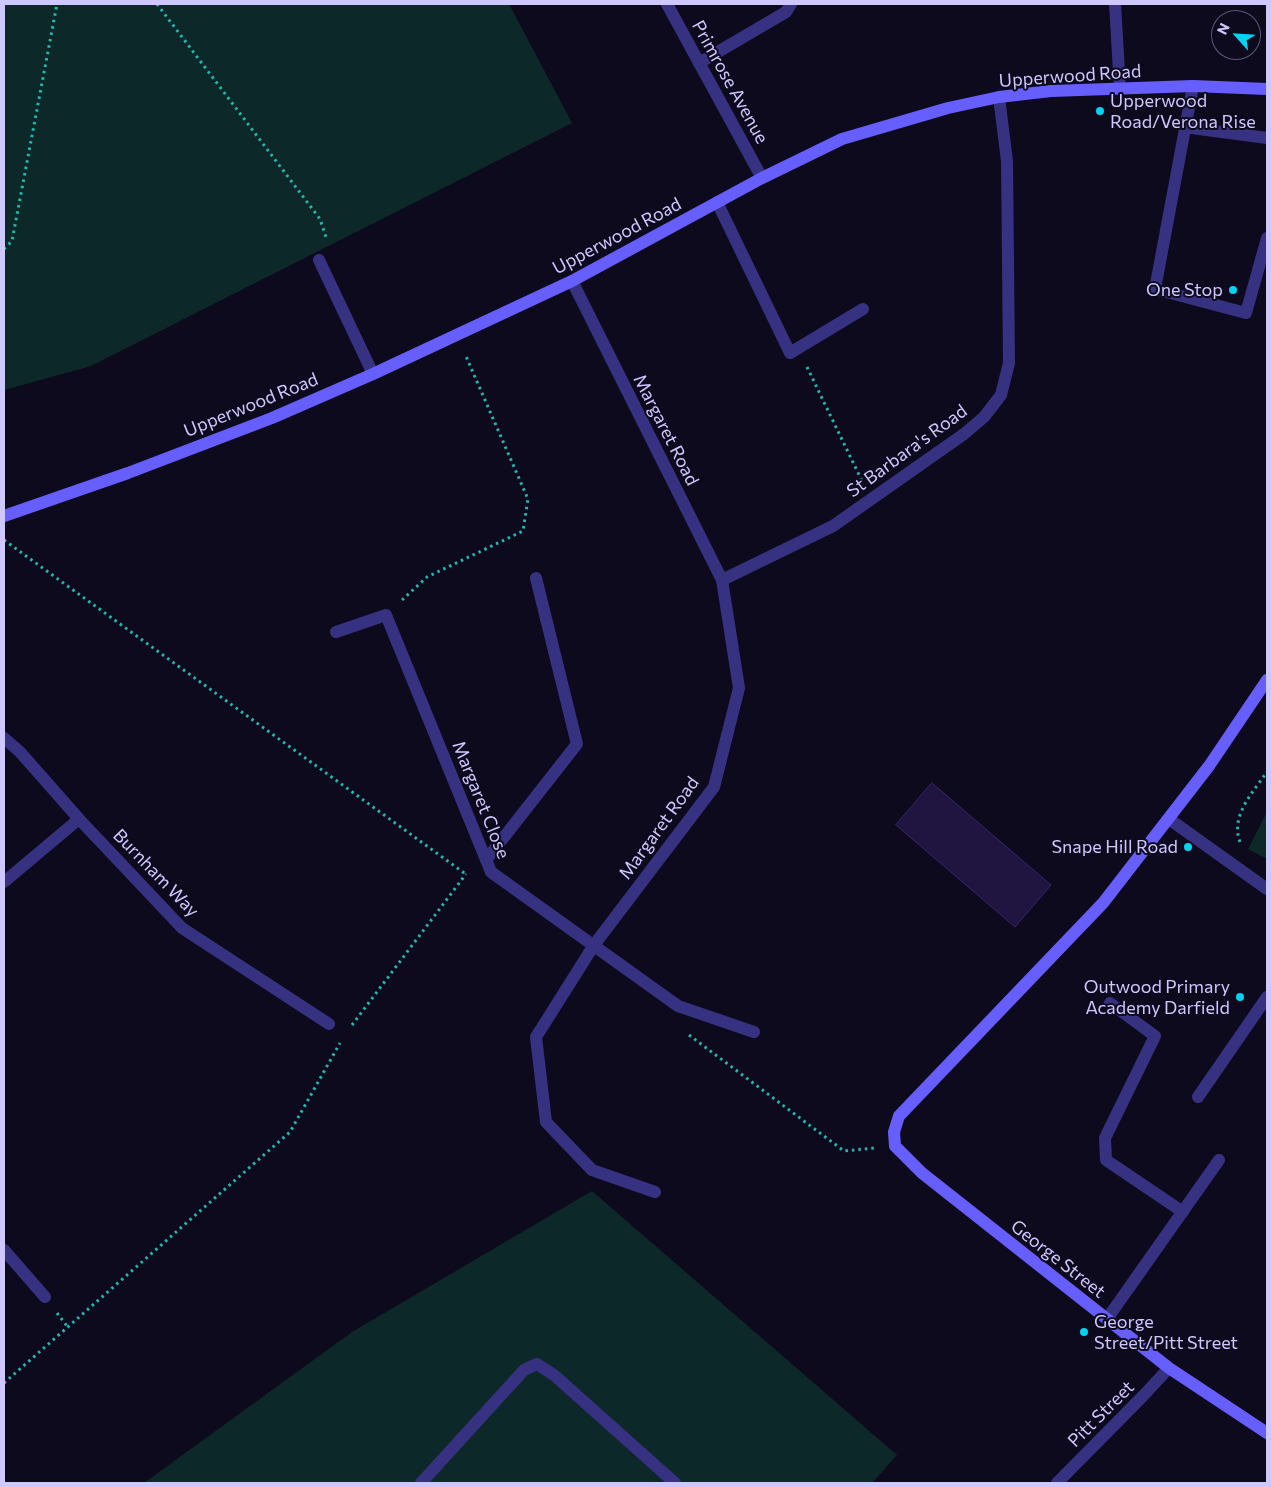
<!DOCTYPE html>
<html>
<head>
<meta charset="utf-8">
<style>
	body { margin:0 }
	#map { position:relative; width:1271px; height:1487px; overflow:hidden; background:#0e0a1e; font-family:Commissioner,sans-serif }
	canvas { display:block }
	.frame { position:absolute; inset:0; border:5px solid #cfc7ff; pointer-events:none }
	.north { position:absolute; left:1211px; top:10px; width:50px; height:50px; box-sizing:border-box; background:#0e0a1e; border:1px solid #5b5678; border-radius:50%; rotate:296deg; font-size:14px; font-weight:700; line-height:20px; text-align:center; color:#cfc7ff }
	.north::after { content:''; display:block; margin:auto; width:18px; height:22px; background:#00d2f2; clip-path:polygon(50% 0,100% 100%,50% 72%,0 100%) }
</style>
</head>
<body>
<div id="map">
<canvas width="1271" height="1487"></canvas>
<div class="frame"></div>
<div class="north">N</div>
</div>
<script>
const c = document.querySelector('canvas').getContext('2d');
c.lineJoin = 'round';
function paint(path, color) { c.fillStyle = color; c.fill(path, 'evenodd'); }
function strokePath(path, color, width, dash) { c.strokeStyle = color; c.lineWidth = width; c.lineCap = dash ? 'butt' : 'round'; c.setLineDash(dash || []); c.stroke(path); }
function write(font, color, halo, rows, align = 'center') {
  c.font = font + ' Commissioner,sans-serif'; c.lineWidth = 4; c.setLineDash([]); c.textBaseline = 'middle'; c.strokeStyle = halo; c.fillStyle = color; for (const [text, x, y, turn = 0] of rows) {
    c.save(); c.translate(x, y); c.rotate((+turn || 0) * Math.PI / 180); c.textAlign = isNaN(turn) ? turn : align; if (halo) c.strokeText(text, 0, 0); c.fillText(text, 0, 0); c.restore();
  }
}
const green = new Path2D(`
	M4 4H509L572 123 91 366 4 390Z
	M1267 812V859L1248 849Z
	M592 1191 897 1455 872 1483H144L352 1332Z`);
const building = new Path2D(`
	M932 783 1051 885 1015 927 896 825Z`);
const path = new Path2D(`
	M157 4 320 219 327 240
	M4 249 12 241 57 4
	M807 367 862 481
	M4 540 467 875
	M402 600 427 577 523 531 528 499 465 354
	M1240 842C1230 816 1253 792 1267 772
	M352 1025 466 874
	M689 1035 844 1151 874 1148
	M57 1313 67 1326
	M4 1383 290 1132 340 1043`);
const lane = new Path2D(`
	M699 63 786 12 791 4
	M1193 86 1155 289 1246 313 1267 238
	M1184 127 1267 138
	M717 202 790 353 863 309
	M1169 819 1267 889
	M486 860 577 744 536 578
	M1198 1097 1267 997
	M421 1483 524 1370 537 1364 554 1375 675 1483`);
const street = new Path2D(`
	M667 4 762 178
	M1115 4 1120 89
	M319 260 373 374
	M572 281 722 580 739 688 714 787 594 945 536 1037 546 1122 592 1170 655 1192
	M722 580 833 526 964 434 984 417 1001 395 1009 363 1007 161 999 97
	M336 632 386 615 491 872 678 1006 754 1032
	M4 738 20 752 79 819 182 928 329 1024
	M4 882 79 819
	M1110 1003 1155 1036 1105 1138 1106 1160 1183 1212
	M4 1250 45 1297
	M1107 1319 1219 1160
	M1057 1483 1143 1396 1169 1368`);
const secondary = new Path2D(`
	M4 516 128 473 272 418 373 374 572 281 762 178 842 139 948 108 999 97 1051 91 1193 86 1267 89
	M1267 680 1209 766 1103 903 899 1116 894 1132 895 1146 922 1173 1169 1368 1267 1433`);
const markers = [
	[1100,111,5,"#00d2f2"],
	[1233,290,5,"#00d2f2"],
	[1188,847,5,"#00d2f2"],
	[1240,997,5,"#00d2f2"],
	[1084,1332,5,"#00d2f2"]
];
const streetNames = [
	["Upperwood Road",1070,76,-4],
	["Primrose Avenue",730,82,61],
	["Upperwood Road",617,236,-28],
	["Upperwood Road",251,405,-22],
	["Margaret Road",666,430,63],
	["St Barbara's Road",907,451,-36],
	["Margaret Close",481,800,68],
	["Margaret Road",659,828,-54],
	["Burnham Way",156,873,46],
	["George Street",1058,1259,38],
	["Pitt Street",1101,1414,-45]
];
const poiNames = [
	["Upperwood",1110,101,"left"],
	["Road/Verona Rise",1110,122,"left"],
	["One Stop",1223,290],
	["Snape Hill Road",1178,847],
	["Outwood Primary",1230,987],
	["Academy Darfield",1230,1008],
	["George",1094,1322,"left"],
	["Street/Pitt Street",1094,1343,"left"]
];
paint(green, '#0d2828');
paint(building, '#1f1540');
strokePath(building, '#36256e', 1);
strokePath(path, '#23b7b2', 3, [2.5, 4]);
strokePath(lane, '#373181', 12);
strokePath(street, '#373181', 12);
strokePath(secondary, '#675eff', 12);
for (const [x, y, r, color] of markers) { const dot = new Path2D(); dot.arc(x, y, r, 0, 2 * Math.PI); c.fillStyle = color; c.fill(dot); strokePath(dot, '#0e0a1e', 2); }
write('18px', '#cfc7ff', '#0e0a1e', streetNames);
write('18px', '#cfc7ff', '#0e0a1e', poiNames, 'right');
</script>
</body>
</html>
